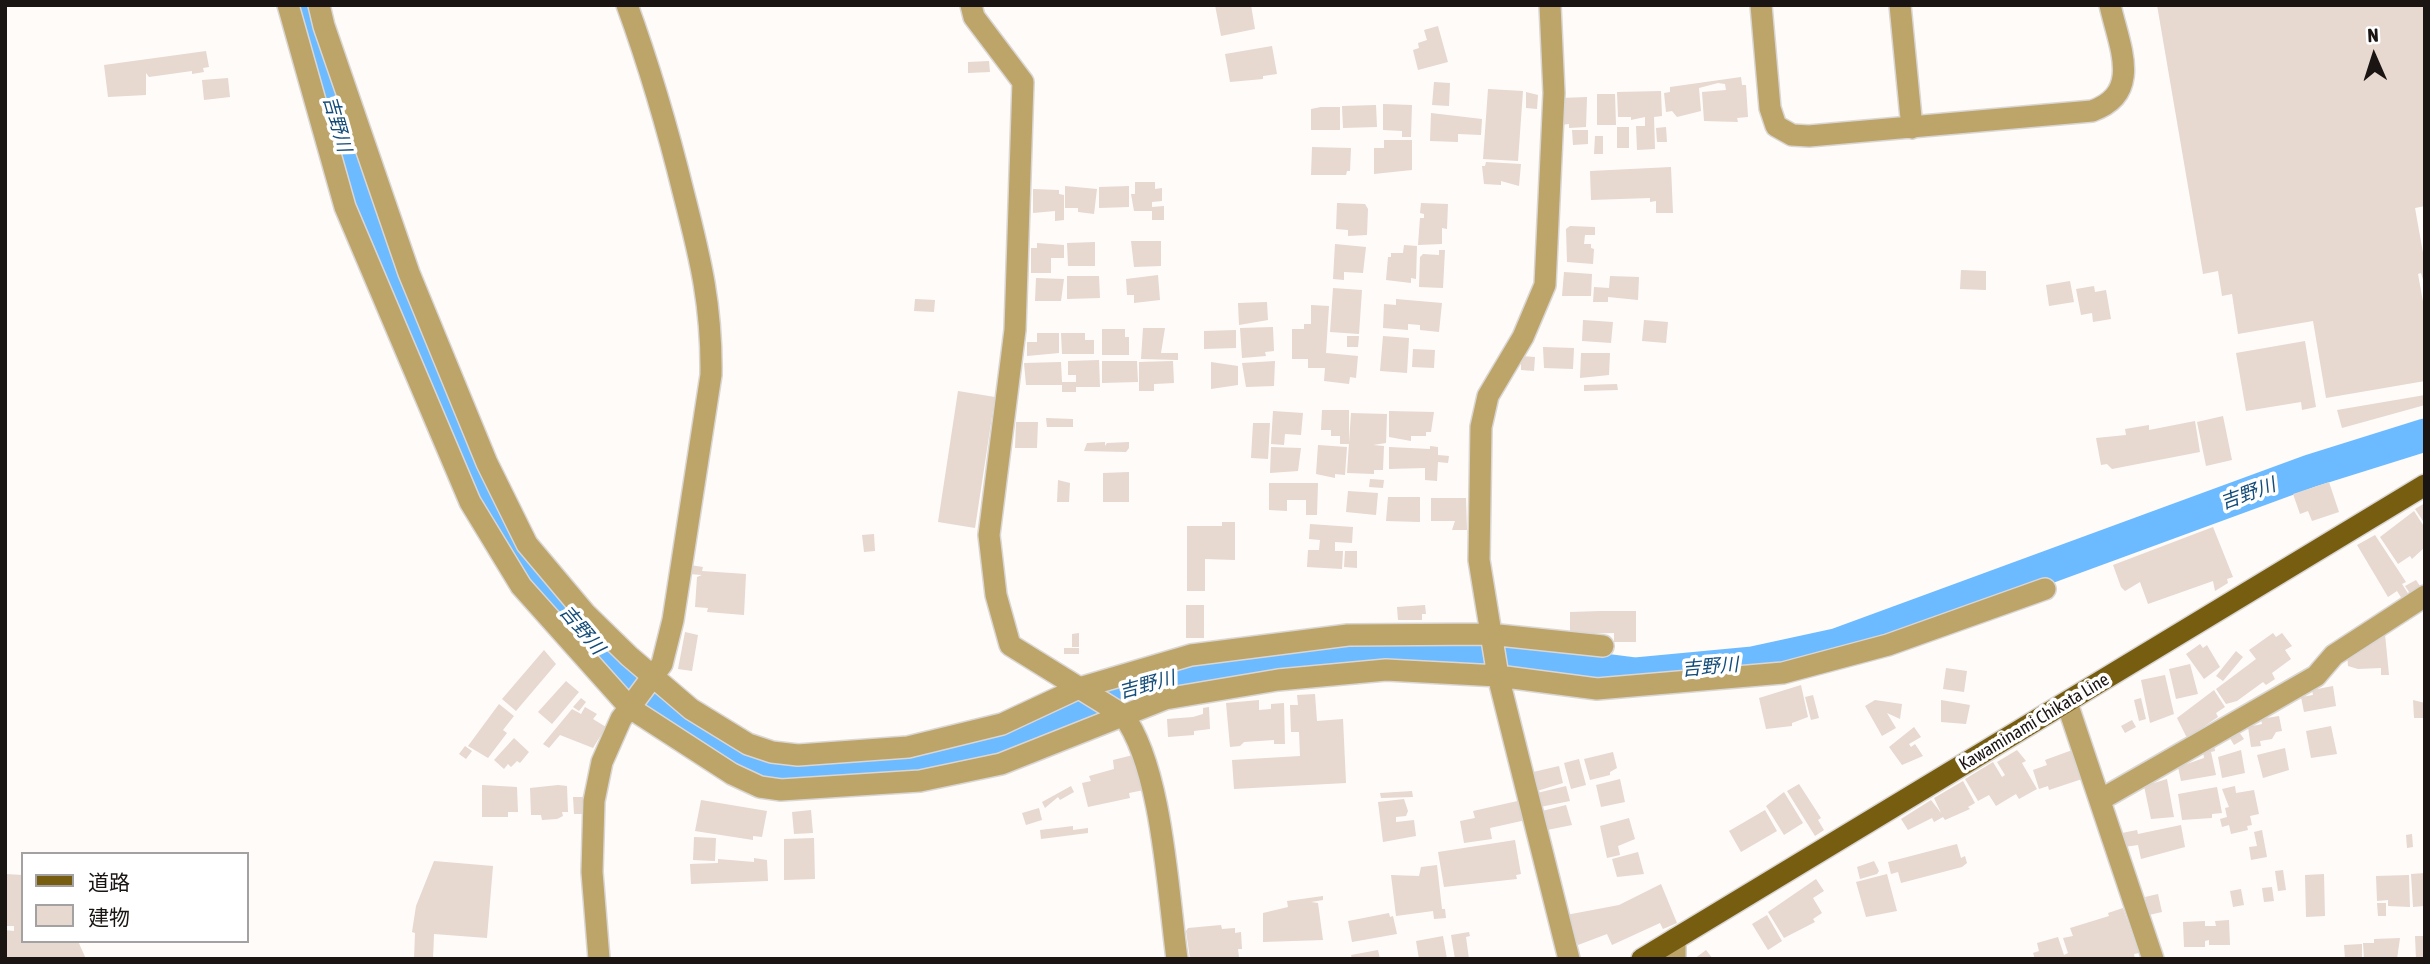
<!DOCTYPE html>
<html>
<head>
<meta charset="utf-8">
<style>
	body { margin:0 }
	#map { position:relative; width:2430px; height:964px; overflow:hidden; background:#fefbf9; font-family:"Asap Condensed","Noto Sans JP",sans-serif }
	canvas { display:block }
	.frame { position:absolute; inset:0; border:7px solid #1a1513; pointer-events:none }
	.legend { position:absolute; left:21px; top:852px; width:228px; height:91px; box-sizing:border-box; background:#fff; border:2px solid #a3a1a1; margin:0; padding:9px 12px; list-style:none; font-size:21px; color:#1a1513 }
	.legend li { display:flex; align-items:center; gap:14px; height:35px }
	.legend b { width:35px; border:2px solid #a3a1a1 }
	.north { position:absolute; left:2339px; top:21px; width:70px; height:70px; -webkit-text-stroke:5px #fff; paint-order:stroke; rotate:357deg; font-size:19px; font-weight:700; line-height:28px; text-align:center; color:#1a1513 }
	.north::after { content:''; display:block; margin:auto; width:24px; height:32px; background:#1a1513; clip-path:polygon(50% 0,100% 100%,50% 72%,0 100%) }
</style>
</head>
<body>
<div id="map">
<canvas width="2430" height="964"></canvas>
<div class="frame"></div>
<ul class="legend">
<li><b style="height:9px;background:#775d0f"></b>道路</li>
<li><b style="height:19px;background:#e7d8d0"></b>建物</li>
</ul>
<div class="north">N</div>
</div>
<script>
const c = document.querySelector('canvas').getContext('2d');
c.lineJoin = 'round';
function strokePath(path, color, width, dash) { c.strokeStyle = color; c.lineWidth = width; c.lineCap = dash ? 'butt' : 'round'; c.setLineDash(dash || []); c.stroke(path); }
function paint(path, color) { c.fillStyle = color; c.fill(path, 'evenodd'); }
function write(font, color, halo, rows, align = 'center') {
  c.font = font + ' "Asap Condensed","Noto Sans JP",sans-serif'; c.lineWidth = 7; c.setLineDash([]); c.textBaseline = 'middle'; c.strokeStyle = halo; c.fillStyle = color; for (const [text, x, y, turn = 0] of rows) {
    c.save(); c.translate(x, y); c.rotate((+turn || 0) * Math.PI / 180); c.textAlign = isNaN(turn) ? turn : align; if (halo) c.strokeText(text, 0, 0); c.fillText(text, 0, 0); c.restore();
  }
}
const river = new Path2D(`
	M304 5 349 167 437 388 512 548 618 673 692 730 757 769 782 771 871 765 959 755 1011 742 1117 692 1159 679 1253 665 1395 650 1471 653 1636 674 1753 663 1836 645 2310 471 2425 435`);
const building = new Path2D(`
	M1215 5H1251L1255 29 1221 36Z
	M2157 5H2425V206L2415 208 2425 264V286L2421 273 2418 274 2425 313V381L2326 398 2313 321 2238 334 2232 294 2222 296 2218 271 2203 274Z
	M1438 26 1448 62 1418 70 1413 50 1419 48 1418 43 1427 40 1424 30Z
	M1272 46 1277 74 1263 76V79L1230 82 1225 54Z
	M206 51 209 67 203 68 204 72 192 74V71L149 77 146 73V95L108 97 104 65Z
	M989 61 990 72 968 73V62Z
	M1741 77 1742 85H1746L1748 117 1737 118 1738 122 1704 121 1702 92 1726 90 1725 84 1718 83 1699 88 1701 111 1677 117 1672 111 1666 112 1664 93 1670 92V87Z
	M228 78 230 97 204 100 202 80Z
	M1434 82 1450 83 1449 106 1432 105Z
	M1488 89 1523 91 1518 161 1483 159Z
	M1661 91 1662 116 1654 117 1655 149 1637 150 1636 126H1645V117L1631 120V117H1618L1617 92Z
	M1526 92 1538 95 1537 109 1526 108Z
	M1597 94H1615L1616 125H1597Z
	M1587 97 1586 127 1569 128V124L1560 125V98Z
	M1383 104 1412 105 1411 137H1402V131L1383 130Z
	M1376 105 1377 127 1343 128 1342 106Z
	M1321 107H1340V130H1311V109Z
	M1431 113 1482 119 1481 135 1458 134V142L1430 141Z
	M1617 127H1629V148H1617Z
	M1666 127 1667 142H1657L1656 128Z
	M1572 130H1588V144L1573 145Z
	M1595 136H1603V154H1594Z
	M1384 140H1412V170L1374 174V148H1384Z
	M1312 147 1351 148 1350 171H1347L1346 175H1311Z
	M1486 162 1521 164 1519 186 1501 181V185L1484 184 1482 166H1485Z
	M1671 167 1673 213H1656V201L1650 202V198L1591 200 1590 171Z
	M1135 182H1155V189L1162 188V201L1152 202V207L1164 206V220H1152V211H1134L1131 194H1135Z
	M1065 186 1097 189 1094 214 1078 212V208H1065Z
	M1129 186V207L1099 208V187Z
	M1033 189 1059 190V194L1064 195V220L1055 221V211L1033 213Z
	M1337 203 1365 204 1368 209 1367 235 1348 236V230L1336 229Z
	M1421 203 1448 204 1447 229 1442 228V244L1418 245 1420 218H1424V214L1420 213Z
	M1570 226 1595 227V235H1585L1584 244H1591V248L1594 249 1593 264 1567 262 1566 229Z
	M1131 241H1161V266L1134 267Z
	M1095 242V266H1068L1067 243Z
	M1037 243 1064 245V258H1051V273H1031V248H1037Z
	M1335 244 1366 247 1363 273 1344 272V280L1333 279Z
	M1404 245 1417 246 1416 279 1411 278V283L1386 280 1388 257H1391V253H1403Z
	M1439 250H1445L1443 288 1419 287 1420 257 1423 254 1439 255Z
	M1961 270 1986 271V290L1960 289Z
	M1564 272 1592 274 1591 296H1562Z
	M1158 275 1160 300 1134 303V295H1127L1126 279Z
	M1067 276H1099L1100 298 1067 299Z
	M1610 276 1639 277 1638 300 1608 297V302H1593L1594 287 1609 288Z
	M1036 278 1064 279 1061 301H1035Z
	M2070 281 2074 302 2049 306 2046 285Z
	M2094 286 2095 292 2106 290 2111 319 2093 322 2092 313 2081 315 2076 289Z
	M1333 288 1362 290 1359 334 1330 332Z
	M915 299 935 300 934 312 914 311Z
	M1396 299 1442 303 1439 332 1420 330V325L1408 324V330L1383 328 1384 304 1396 305Z
	M1267 302 1268 320 1239 325 1238 303Z
	M1311 305 1329 306 1326 353 1358 356 1356 378 1350 377 1349 384 1324 381 1325 368H1308V359H1292V329H1304V324H1311Z
	M1583 320 1613 322 1611 343 1582 341Z
	M1644 320 1668 322 1666 343 1642 341Z
	M1273 327 1274 351 1265 352 1266 356 1242 358 1240 328Z
	M1143 328H1165L1161 353H1178V360L1141 359Z
	M1102 329H1125V337H1129V355H1102Z
	M1236 330V348L1204 349V331Z
	M1037 333H1059V353L1027 356V342H1037Z
	M1061 333H1085V340H1094V354H1062Z
	M1347 336H1359L1358 347H1347Z
	M1383 336 1409 338 1407 373 1380 371Z
	M2305 341 2316 407 2302 410 2301 402 2246 411 2236 353Z
	M1543 347 1574 348 1573 369 1544 368Z
	M1413 349 1435 350 1434 368 1412 367Z
	M1581 353H1610L1609 375 1580 378Z
	M1521 356 1535 357 1534 371 1521 370Z
	M1099 360 1100 387H1076V392H1062V385H1026L1024 363 1061 362 1062 382H1076V375H1068V361Z
	M1102 361H1137L1138 382 1102 383Z
	M1173 361 1174 383 1154 384V391H1139V362Z
	M1275 361 1274 386 1246 387 1242 363Z
	M1211 362 1238 366V385L1211 389Z
	M1617 384 1618 390 1584 391V385Z
	M958 391 995 397 975 528 938 522Z
	M2425 395V405L2342 428 2337 410Z
	M1322 410H1349V444H1340V436H1331V430H1321Z
	M1273 411 1303 413 1301 435 1285 434 1284 445 1271 444Z
	M1389 411 1434 412 1431 432H1426V436H1411V441L1389 437Z
	M1351 413 1387 414 1386 443 1373 445 1384 446 1383 470H1374V474L1347 473Z
	M2223 416 2232 460 2206 466 2197 422Z
	M1046 418 1073 419V427H1047Z
	M2195 421 2200 452 2112 469 2107 464 2101 465 2096 438 2126 435 2125 429 2149 425V430Z
	M1016 422H1038L1037 448H1015Z
	M1253 423H1270L1268 459 1251 458Z
	M1105 442V446L1107 443 1129 442V448L1126 452 1084 451 1087 443Z
	M1318 445 1347 447 1345 475 1335 474V478L1316 474Z
	M1430 446 1438 447V455L1449 456 1448 463 1438 462 1437 481 1425 480V468L1389 469V447L1430 449Z
	M1271 447 1301 448 1298 471 1270 473Z
	M1129 472V502H1103V473Z
	M1370 479 1384 480 1383 488 1369 487Z
	M1058 480 1070 483 1069 502H1057Z
	M2329 482 2339 512 2312 521 2308 511 2300 514 2293 494Z
	M1269 483H1318L1317 515H1306V500H1287V511L1269 510Z
	M1348 491 1378 493 1376 515 1346 512Z
	M1388 497H1420V522L1386 521Z
	M1431 498H1466L1467 530H1452L1455 521H1431Z
	M2425 503V524L2415 509Z
	M2414 511 2425 528V547L2412 559 2410 556 2398 564 2380 537Z
	M1222 522H1235V560L1205 559V591H1187V526H1222Z
	M1310 524 1353 527 1352 543 1335 542V551H1343L1342 569 1307 567 1308 550H1319L1320 540 1309 539Z
	M2213 527 2233 577 2227 579 2228 583 2215 591 2213 581 2148 604 2140 582 2125 591 2121 587 2113 565Z
	M874 534 875 551 864 552 862 535Z
	M2375 535 2406 582 2402 584 2411 598 2404 602 2397 591 2388 597 2357 545Z
	M1345 551H1357V568L1344 567Z
	M690 565 703 567 702 571 746 574 744 615 707 612 708 608 695 607 697 577 702 575 689 574Z
	M2416 580 2422 589 2411 595 2405 586Z
	M1186 605H1204V638H1186Z
	M1425 605 1426 614H1422V620H1398L1397 607Z
	M1601 611H1636V642H1614V633L1570 634V612Z
	M685 632 698 635 692 671 678 669Z
	M1079 633V647H1072V634Z
	M2273 633 2276 637 2282 633 2292 646 2285 650 2291 659 2272 673 2275 679 2266 685 2263 682 2237 701 2226 704 2216 689 2256 659 2249 650Z
	M2385 634 2389 675H2381V668L2358 669 2348 666 2347 653 2357 645 2370 644V638Z
	M2200 644 2203 648 2207 645 2220 667 2204 679 2186 654Z
	M1064 648H1079V654H1064Z
	M544 650 556 664 516 711 502 699Z
	M2236 651 2243 657 2223 681 2216 676Z
	M2190 664 2198 694 2176 699 2169 669Z
	M1946 668 1967 671 1964 692 1943 689Z
	M2165 675 2174 714 2150 723 2141 680Z
	M566 681 579 692 552 724 538 712Z
	M1801 685 1808 717 1792 723V726L1766 729 1759 698Z
	M2333 686 2336 706 2304 712 2301 697 2313 695 2312 690Z
	M2214 690 2225 707 2216 713 2218 717 2187 738 2177 718Z
	M1315 694 1317 721 1343 719 1346 783 1234 789 1232 760 1300 756 1299 732H1291L1290 705H1298L1297 695Z
	M1813 695 1819 718 1811 720 1805 697Z
	M581 698 586 702 579 711 573 707Z
	M2141 698 2146 719 2139 721 2134 700Z
	M1259 700V710L1271 709V704L1284 703 1285 744H1274V740L1244 742 1240 746 1230 747 1226 703Z
	M1875 700 1902 704 1900 719 1887 713 1896 728 1882 736 1865 706Z
	M1941 700 1970 705 1966 724 1941 722Z
	M2413 700 2425 703V718H2414Z
	M499 704 514 716 503 730 507 733 488 758 468 746Z
	M585 707 597 714 593 719 606 727 593 748 560 735 549 748 543 744 572 709 581 714Z
	M1209 707 1210 729 1194 731V735L1168 737 1167 719 1193 717 1203 714V708Z
	M2279 716 2282 731 2276 732 2272 739 2260 741 2261 746 2251 747 2248 727 2262 724 2261 719Z
	M2132 720 2136 727 2125 733 2121 726Z
	M2331 726 2337 754 2311 758 2306 731Z
	M1914 727 1921 737 1909 744 1911 747 1915 744 1923 756 1902 765 1889 747Z
	M2237 729 2244 739 2234 745 2228 735Z
	M514 738 529 752 520 763 517 761 511 767 508 764 504 769 494 760Z
	M2214 744 2215 751 2211 752 2216 775 2181 781 2178 767 2204 758 2203 751Z
	M465 746 472 751 466 759 459 754Z
	M2285 748 2289 770 2263 778 2257 755Z
	M2075 749 2085 778 2049 790 2048 786 2039 789 2033 770 2047 765 2045 760Z
	M2017 750 2026 761 2022 763 2037 789 2019 799 2016 794 1996 806 1989 795 1978 801 1965 779 1993 762 2002 777 2005 775 1997 762Z
	M2241 750 2245 773 2222 778 2218 757Z
	M1613 752 1617 768 1610 772V775L1590 780 1584 759Z
	M1133 755 1144 790 1129 793 1130 798 1088 807 1082 783 1091 781 1089 776 1114 769 1113 760Z
	M1579 759 1586 785 1571 789 1564 763Z
	M1559 766 1563 783 1537 791 1533 772Z
	M1620 779 1625 802 1601 807 1596 785Z
	M2167 779 2174 817 2151 819 2144 786Z
	M1963 781 1975 803 1968 807 1970 809 1945 820 1943 817 1934 822 1932 818 1908 830 1901 819 1931 800 1941 813 1934 798Z
	M1799 784 1821 818 1818 820 1824 830 1815 836 1787 791Z
	M482 785 517 787 518 812H508V817H482Z
	M558 785 567 786 568 812H562L563 816 557 819 542 820 541 815H531L530 788Z
	M1071 786 1074 792 1060 800 1058 797 1045 808 1042 802Z
	M1566 786 1570 801 1540 807 1537 793Z
	M2235 786 2236 793 2254 790 2259 814 2250 816 2252 825 2247 826 2248 830 2231 834 2229 825 2222 827 2220 819 2227 817 2225 808 2229 807 2222 789Z
	M2217 787 2222 813 2212 814V818L2182 820 2178 794Z
	M1412 791 1413 797 1381 798 1380 793Z
	M1784 792 1803 823 1784 835 1766 806Z
	M573 797H587L588 814H574Z
	M1404 799 1408 811 1406 816 1396 817V822L1414 820 1416 836 1383 842 1378 802Z
	M701 800 767 811 762 837 753 836V840L695 831Z
	M1522 800 1526 820 1490 828 1492 839 1464 843 1460 821 1475 818 1473 811Z
	M1566 805 1572 825 1547 830 1542 811Z
	M1039 808 1042 820 1026 825 1022 813Z
	M811 810 813 833 794 834 792 812Z
	M1765 810 1777 831 1741 852 1729 831Z
	M1629 818 1635 839 1618 846 1620 855 1607 858 1600 826Z
	M2181 825 2185 847 2141 859 2138 845 2124 847 2122 833 2137 830 2138 834Z
	M1073 826V830L1088 828V833L1041 839 1040 830Z
	M2262 830 2267 857 2251 860 2249 847 2257 846 2254 832Z
	M2412 834 2413 847 2407 848 2406 835Z
	M694 837 716 838 715 861 693 860Z
	M814 838 815 879 784 880V839Z
	M1515 840 1521 874 1516 875 1517 879 1444 887 1438 852Z
	M1957 844 1961 858 1965 856 1967 863 1962 867 1901 883 1898 872 1891 874 1888 862Z
	M1638 852 1644 874 1617 877 1612 859Z
	M754 858 767 860 768 881 691 884 690 864 718 863V859L754 862Z
	M434 861 493 866 487 938 434 934 433 959H414L415 933 412 932 416 906Z
	M1874 861 1879 871 1877 874 1860 879 1857 867Z
	M1437 865 1442 909H1445L1446 918 1434 919 1433 911 1396 916 1391 875 1419 876 1421 867Z
	M2283 870 2286 890 2278 891 2275 871Z
	M2425 873 2424 906 2413 907 2411 874Z
	M5 874 23 875V941H78L86 959H5V930L14 931V926H5Z
	M1887 874 1897 911 1866 917 1856 882Z
	M2324 874 2325 916 2306 917 2305 875Z
	M2409 875 2410 907 2388 906V900L2377 901 2376 876Z
	M1816 879 1824 891 1813 898 1822 913 1813 919 1815 922 1784 938 1768 912Z
	M1661 884 1677 923 1663 929 1660 923 1612 945 1607 934 1578 945 1566 915 1619 905Z
	M2272 887 2274 901 2264 902 2262 888Z
	M2241 889 2244 905 2233 907 2230 891Z
	M2158 894 2162 912 2149 915 2145 897Z
	M1323 896V900L1311 902 1318 903 1323 940 1263 942V913L1288 907 1287 901Z
	M2377 903H2386V916H2378Z
	M2123 908 2139 953 2134 954 2135 959H2035L2033 953 2039 951 2037 943 2058 937 2064 955 2068 953 2063 938 2073 936 2070 928 2109 916 2108 913Z
	M1389 913 1390 917 1393 916 1397 934 1352 942 1348 921Z
	M1767 915 1782 941 1768 950 1752 924Z
	M2229 920 2230 945H2209V940L2205 941V947H2184L2183 922 2205 921V926H2216L2215 921Z
	M1221 925 1222 929 1235 928V933L1241 932 1242 949H1238L1239 957 1190 959 1186 931 1188 928Z
	M1469 932 1470 936 1466 937 1469 959H1455L1451 935Z
	M1443 936 1447 959H1419L1416 941Z
	M2415 936H2425V959H2416Z
	M2400 938 2397 959H2364L2363 943H2374V939Z
	M2362 944V959H2345L2344 945Z
	M1378 950 1380 959H1352L1351 955Z
	M1706 950 1713 959H1694Z`);
const minor = new Path2D(`
	M288 5 345 207 470 502 521 586 630 708 732 774 760 787 781 790 920 781 1001 764 1165 699 1278 680 1386 670 1498 676 1597 689 1783 673 1888 645 2045 589
	M319 5 324 26 409 273 487 463 527 544 585 613 629 656 691 709 748 744 772 752 798 755 908 747 1002 724 1079 688 1191 655 1348 635 1489 634 1603 646
	M971 5 974 17 1023 82 1015 330 989 535 996 595 1010 645 1123 715C1162 767 1168 893 1177 959
	M1550 5 1554 93 1545 285 1523 337 1488 396 1481 427 1479 560 1498 676 1569 959
	M1761 5 1770 108 1776 126 1792 135 1809 136 2092 111C2143 93 2119 46 2110 5
	M1900 5 1912 128
	M2067 703 2153 959
	M2100 800 2316 676 2334 655 2425 596
	M599 959 592 872 594 801 602 762 621 719 662 664 673 620 711 375C712 307 701 261 684 195 668 130 650 68 627 5
	M1675 959V939`);
const major = new Path2D(`
	M1642 959 2425 485`);
const streetNames = [
	["Kawaminami Chikata Line",2034,722,-31]
];
const waterNames = [
	["吉野川",337,124,74],
	["吉野川",2248,494,-20],
	["吉野川",582,630,50],
	["吉野川",1710,667,-5],
	["吉野川",1147,685,-15]
];
strokePath(river, '#6cbaff', 33);
paint(building, '#e7d8d0');
strokePath(minor, '#dad6d4', 24);
strokePath(major, '#dad6d4', 24);
strokePath(minor, '#bda468', 21);
strokePath(major, '#775d0f', 21);
write('18px', '#1a1513', '#fff', streetNames);
write('italic 19px', '#134c78', '#fff', waterNames);
</script>
</body>
</html>
